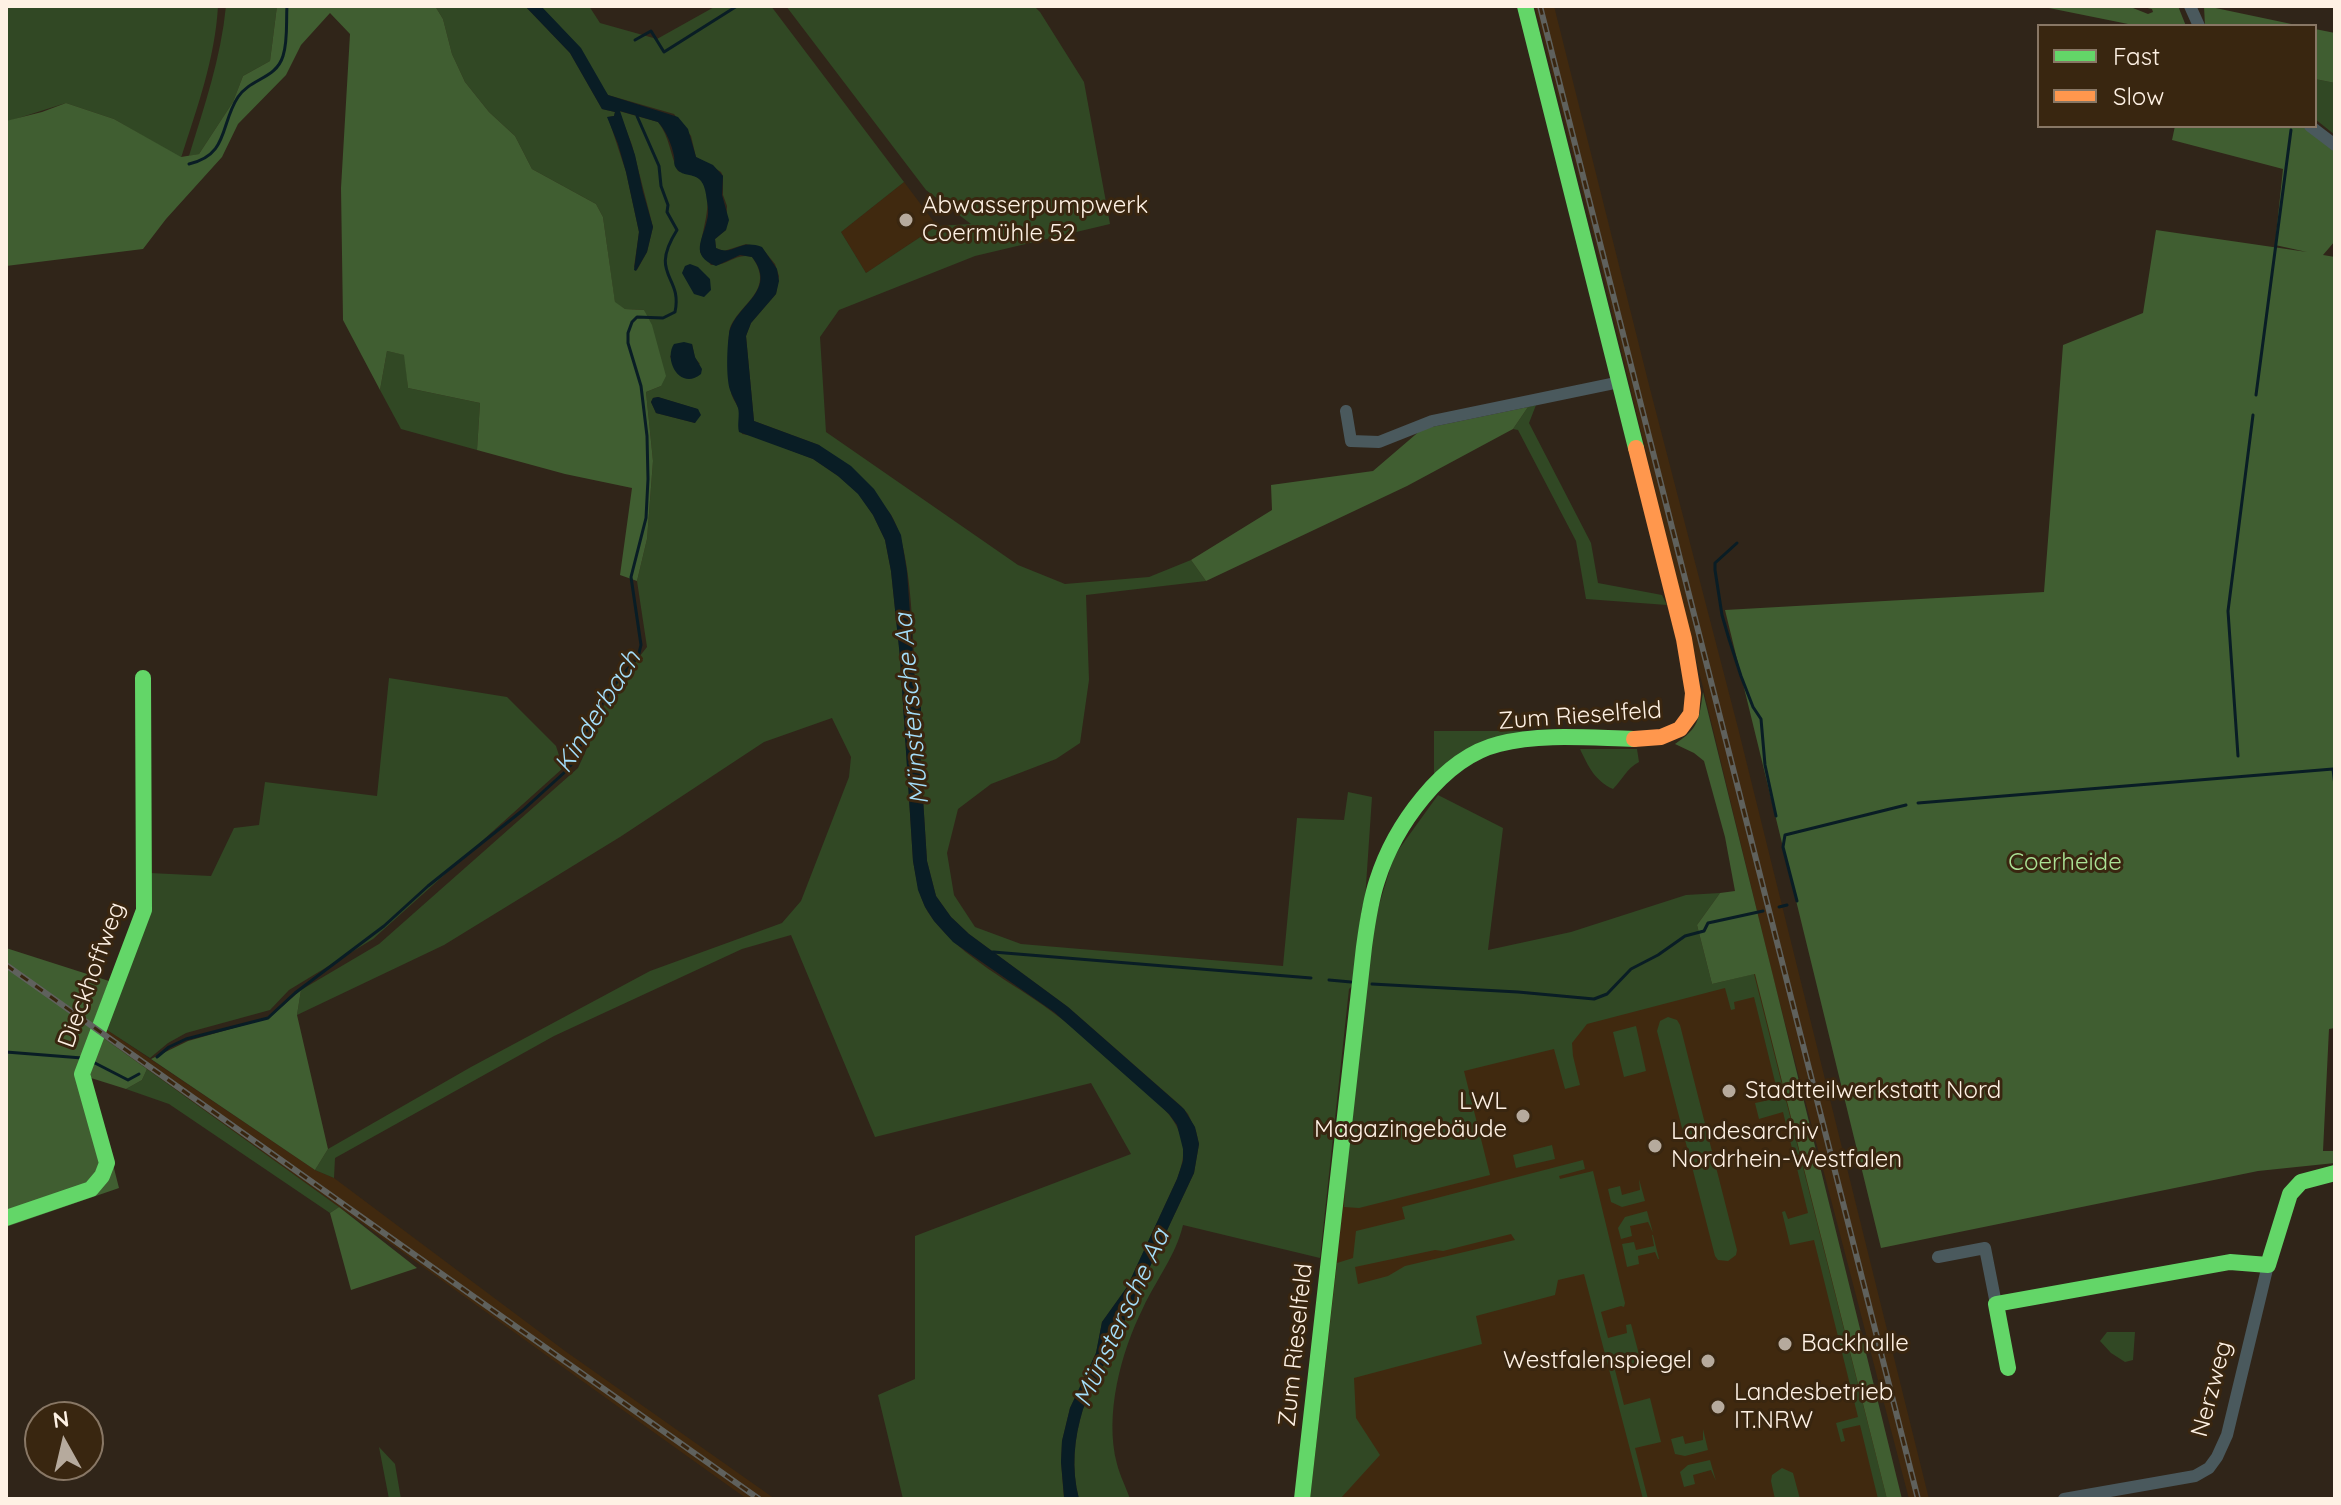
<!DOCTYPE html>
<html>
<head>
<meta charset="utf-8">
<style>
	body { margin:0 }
	#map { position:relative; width:2341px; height:1505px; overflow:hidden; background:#302519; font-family:Quicksand,sans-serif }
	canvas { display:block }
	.frame { position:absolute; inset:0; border:8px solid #fef1e4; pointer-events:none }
	.legend { position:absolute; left:2037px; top:24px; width:280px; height:104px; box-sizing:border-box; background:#392610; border:2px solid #887765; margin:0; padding:10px 14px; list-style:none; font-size:24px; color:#fef1e4 }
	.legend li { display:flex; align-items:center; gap:16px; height:40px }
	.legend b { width:40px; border:2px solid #887765 }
	.north { position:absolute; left:24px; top:1401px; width:80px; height:80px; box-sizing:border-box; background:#392610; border:2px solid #887765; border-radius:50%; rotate:352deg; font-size:22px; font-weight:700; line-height:32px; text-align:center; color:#fef1e4 }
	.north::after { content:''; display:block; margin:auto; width:28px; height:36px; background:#b6aa9d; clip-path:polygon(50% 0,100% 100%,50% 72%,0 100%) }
</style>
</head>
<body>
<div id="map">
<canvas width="2341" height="1505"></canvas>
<div class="frame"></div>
<ul class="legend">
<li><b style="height:10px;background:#63d668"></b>Fast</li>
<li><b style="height:10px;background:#ff974d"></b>Slow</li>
</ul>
<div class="north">N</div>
</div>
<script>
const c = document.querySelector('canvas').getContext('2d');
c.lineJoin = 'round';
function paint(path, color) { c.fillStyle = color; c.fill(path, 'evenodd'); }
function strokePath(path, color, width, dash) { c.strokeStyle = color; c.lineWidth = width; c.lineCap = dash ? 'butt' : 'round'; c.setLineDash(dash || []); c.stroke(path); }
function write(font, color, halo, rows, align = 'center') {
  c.font = font + ' Quicksand,sans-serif'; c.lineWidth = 6; c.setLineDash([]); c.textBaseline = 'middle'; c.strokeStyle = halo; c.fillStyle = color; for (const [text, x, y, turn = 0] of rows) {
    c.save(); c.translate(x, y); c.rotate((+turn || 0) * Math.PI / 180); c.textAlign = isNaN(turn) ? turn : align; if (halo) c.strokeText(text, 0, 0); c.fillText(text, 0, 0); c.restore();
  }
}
const built = new Path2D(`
	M1535 6H1554L1649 385 1738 728 1929 1499H1909L1773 977 1594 237Z
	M904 182 937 226 866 273 841 232Z
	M6 955 104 1028 315 1170 334 1178 565 1351 775 1499H747L91 1029Z
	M1759 973 1891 1499H1310L1358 1073Z`);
const green = new Path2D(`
	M6 6H218C215 59 197 108 181 158L114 119 66 103 6 122Z
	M226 6H277L270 61 243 76 233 102 199 154 189 156C204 107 221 58 226 6Z
	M435 6H525L570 53 602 109 615 112 614 116 608 117 626 172 639 232 634 267 637 270 647 252 653 227 632 145 619 111 658 122C670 137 670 155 678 171 684 173 693 174 697 177 719 191 700 233 700 252L711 265C729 266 735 252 752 257 776 290 740 303 730 328 727 338 729 381 731 392 732 398 736 403 739 409 741 416 741 427 742 434L754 436 813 459 838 476 858 493 873 515 885 540 891 571 900 657 913 861C917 881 919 901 932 918 962 958 1012 982 1051 1011 1079 1031 1104 1056 1130 1079 1149 1095 1174 1112 1181 1137 1186 1152 1182 1165 1177 1179L1127 1287 1102 1322 1096 1353 1070 1408 1062 1441 1061 1462 1064 1499H903L878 1395 915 1379V1236L1131 1154 1091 1083 875 1137 791 935 742 949 554 1036 335 1158 334 1178 315 1170 328 1149 471 1067 650 971 782 923 801 901 849 777 851 757 832 718 764 742 620 837 444 945 297 1015 301 990 379 944 578 768 593 735 600 712 617 685 647 647 637 581 647 539 653 461 646 392 661 386 644 310 625 309 615 303 603 217 596 204 532 169 515 136 489 112 465 82 452 54 443 19ZM692 344 695 358 700 364 675 369 670 356ZM658 397 697 409 695 423 656 413 651 402 653 398Z
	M541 6H589L600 23 657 39 716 6H771L904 182 841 232 866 273 937 226 971 224 926 190 786 6H1034L1040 12 1084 82 1110 224 975 256 839 310 820 337 826 432 1018 565 1065 584 1149 577 1191 560 1206 581 1086 595 1089 680 1080 743 1056 759 991 784 958 809 947 853 954 895 975 927 1021 944 1283 966 1297 818 1344 820 1348 792 1372 797 1365 900 1362 907 1352 986 1349 989 1320 1258 1183 1225C1176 1255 1156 1280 1143 1308 1121 1352 1104 1415 1117 1464 1120 1476 1126 1487 1130 1499H1079C1071 1468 1074 1439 1083 1409L1194 1173 1199 1144 1196 1131 1188 1114 1181 1106 1068 1007 969 934 951 917 936 896 927 861 920 751 921 707 916 698C913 653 914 545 889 512L819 445 754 421 746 336 751 323 776 294 779 276 775 264 762 248 746 244 724 251 716 248 715 239 726 230 727 206 723 195V176L721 172 696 157 691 136 674 114 608 95Z
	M2315 79 2335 83V135L2315 119Z
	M387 351 405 355 408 388 480 403 477 450 401 429 380 390Z
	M1536 405 1529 423 1591 543 1598 583 1662 595 1667 605 1586 599 1576 541 1518 430 1513 429 1528 407Z
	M389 678 507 697 556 746 563 768 373 939 289 990 270 1010 186 1033 168 1043 150 1058 104 1028 150 873 211 876 234 828 259 825 265 782 377 796Z
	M1434 731H1534L1434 774Z
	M1580 749H1637L1639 762C1626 769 1623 779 1613 789 1595 781 1588 766 1580 749Z
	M1438 795 1503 828 1488 950 1571 932 1686 895 1720 893 1697 925 1712 984 1754 974 1887 1499H1878L1860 1425 1842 1429 1845 1441 1841 1442 1836 1423 1858 1417 1814 1240 1790 1245 1782 1212 1785 1211 1788 1219 1808 1213 1783 1112 1759 1119 1755 1103 1779 1098 1754 997 1734 1002 1735 1009 1731 1010 1725 988 1587 1024 1572 1043 1573 1056 1580 1085 1565 1089 1554 1049 1464 1071 1490 1175 1359 1208 1344 1207 1349 1117 1372 928 1394 856Z
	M1668 1017 1677 1020 1680 1025 1737 1250 1736 1255 1728 1261 1718 1260 1715 1256 1657 1031 1660 1021Z
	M1636 1026 1646 1071 1624 1077 1613 1032Z
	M147 1069 339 1207 330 1213 169 1104 126 1089 142 1080Z
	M1552 1145 1555 1159 1516 1168 1513 1155Z
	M1583 1160 1585 1169 1559 1176 1560 1179 1593 1171 1625 1303 1624 1307 1621 1306 1601 1312 1608 1338 1627 1333 1626 1325 1631 1324 1641 1362 1615 1370 1624 1405 1650 1398 1661 1442 1635 1448 1648 1499H1643L1584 1274 1558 1280 1555 1295 1476 1316 1482 1344 1354 1378 1356 1418 1380 1455 1340 1499H1310L1337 1263 1353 1258 1356 1231 1405 1219 1402 1207ZM1511 1234 1515 1240 1405 1266 1388 1276 1358 1284 1355 1267 1435 1250 1443 1251Z
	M1639 1179 1645 1201 1622 1207 1611 1202 1608 1189 1620 1186 1622 1195 1640 1190Z
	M1647 1211 1653 1233 1648 1222 1630 1226 1632 1236 1621 1239 1618 1228 1625 1217Z
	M1652 1235H1653L1659 1259H1658L1655 1252 1638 1256 1639 1264 1627 1267 1622 1244 1634 1242 1636 1250 1654 1246Z
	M2107 1332H2135L2133 1360 2125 1362 2111 1353 2100 1341Z
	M1703 1429 1708 1450 1685 1456 1675 1454 1671 1439 1683 1436 1685 1444 1703 1440Z
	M379 1447 395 1464 401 1499H389Z
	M1710 1460 1716 1481 1711 1470 1693 1475 1695 1484 1684 1487 1680 1472 1688 1465Z
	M1782 1468 1793 1473 1800 1499H1775L1771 1481 1772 1475Z`);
const forest = new Path2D(`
	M277 6H435L443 19 452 54 465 82 489 112 515 136 532 169 596 204 603 217 615 302 625 309 644 310 652 325 666 376 661 386 646 392 653 461 647 539 637 581 620 575 632 488 565 474 477 450 480 403 408 388 404 355 387 351 380 390 343 320 341 188 350 34 330 13 301 45 286 75 238 124 222 157 166 219 143 249 6 266V121L42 112 66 103 114 119 181 157 199 154 233 102 243 76 270 61Z
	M2039 6H2128L2148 14 2153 12 2152 9 2139 6H2178L2186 26H2138Z
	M2204 6H2206L2301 26H2205Z
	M2315 29 2335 33V83L2315 79Z
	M2175 126H2315L2335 146V241L2323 255 2335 257V1028L2329 1029 2323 1151H2335V1163L2258 1171 1881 1248 1725 610 2044 592 2063 345 2143 313 2156 230 2307 252 2275 245 2283 169 2172 140Z
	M1528 407 1513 429 1407 486 1206 581 1191 560 1272 510 1271 485 1373 471 1422 429Z
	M1703 692 1902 1499H1887L1755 974 1712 984 1697 925 1720 893 1735 891 1725 837 1704 761 1694 753 1675 744C1699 728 1699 720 1703 692Z
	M6 948 109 981 91 1029 147 1069 142 1080 126 1089 91 1078 119 1188 6 1227Z
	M301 990 297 1015 328 1149 315 1170 151 1059 188 1041 269 1018Z
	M339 1207 417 1268 351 1290 330 1213Z`);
const water = new Path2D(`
	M525 6H541L581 48 608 95 678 117 688 129 696 157 713 165 723 176 722 195 729 220 726 230 715 239 716 248C734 257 738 238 762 247L777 269 779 281 776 294 751 323 746 336 754 421 819 445 851 466 874 489 891 515 901 535 907 572 916 698 921 707 920 751 927 861 936 896 951 917 969 934 1068 1007 1184 1109 1195 1127 1199 1144 1194 1173 1083 1409C1074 1439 1071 1468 1079 1499H1064V1496L1061 1462 1062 1441 1070 1408 1096 1353 1102 1322 1127 1287 1177 1179 1183 1161V1149L1177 1125 1169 1114 1054 1012 953 942 934 921 925 907 918 890 913 861 900 657 891 571 885 540 873 515 858 494 838 476 813 459 739 432C737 424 740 415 738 408 736 402 732 396 730 390 726 377 727 348 729 334 734 305 779 292 752 257L740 255 716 266C689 255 703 240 707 220 709 214 708 207 707 201 704 165 686 182 676 168 673 164 675 161 674 156 672 145 666 131 658 122L620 111 635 155 643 192 653 227 647 252 636 271 634 270 639 232 626 172 618 144 607 117 614 116 615 112 602 109 570 53Z
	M690 264 698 267 710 279 711 290 704 297 694 294 682 273 685 266Z
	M684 342 692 344 695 357 702 369 701 374C681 391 663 361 674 344Z
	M658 397 698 409 701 415 695 423 656 413 651 402 653 398Z`);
const stream = new Path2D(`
	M635 40 651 31 664 52 737 6
	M189 164C229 155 220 124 238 97 251 78 276 79 283 56 288 41 286 22 287 6
	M2256 395 2291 130
	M1737 543 1715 563V570L1722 615 1729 639 1741 676 1753 707 1761 719 1765 765 1776 816
	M2238 756 2228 611 2253 415
	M1918 803 2333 769 2335 786
	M1797 901 1783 847 1785 835 1906 805
	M1779 907 1787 905
	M993 952 1311 978
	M1329 980 1351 982
	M1372 984 1518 992 1594 999 1607 994 1631 969 1658 955 1685 936 1704 931 1708 923 1763 911
	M6 1052 82 1058
	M157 1057 169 1047 186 1039 268 1018 295 993 384 926 428 886 523 810 566 771 574 761 590 722 615 684 638 657 641 645 631 577 646 518 648 479 647 436 641 386 628 343V333L632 322 637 317 663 318 675 312C683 275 648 276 677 230L667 212 668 205 661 186 659 166 637 116
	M93 1062 128 1080 139 1074`);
const street = new Path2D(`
	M2190 6 2199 26
	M2310 126 2335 145
	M1346 411 1351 441 1379 442 1432 421 1620 382
	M1938 1257 1985 1248 1996 1304
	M2064 1499 2195 1476 2209 1468 2217 1457 2227 1435 2268 1265`);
const fast = new Path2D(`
	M1525 6 1636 448
	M6 1218 91 1189 102 1176 107 1163 82 1074 144 910 143 678
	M2008 1368 1996 1304 2230 1262 2268 1265 2290 1194 2301 1182 2335 1173
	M1302 1499 1364 947C1367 925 1370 902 1377 881 1394 827 1442 758 1499 744 1542 733 1590 738 1634 739`);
const slow = new Path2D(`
	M1634 739 1661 737 1680 729 1691 714 1693 693 1684 639 1636 448`);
const rail = new Path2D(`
	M1540 6 1918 1499
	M6 965 759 1499`);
const markers = [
	[906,220,8,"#b6aa9d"],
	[1729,1091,8,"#b6aa9d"],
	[1523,1116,8,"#b6aa9d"],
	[1655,1146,8,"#b6aa9d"],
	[1785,1344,8,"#b6aa9d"],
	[1708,1361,8,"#b6aa9d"],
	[1718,1407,8,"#b6aa9d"]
];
const poiNames = [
	["Abwasserpumpwerk",922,206],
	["Coermühle 52",922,234],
	["Stadtteilwerkstatt Nord",1745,1091],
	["LWL",1507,1102,"right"],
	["Magazingebäude",1507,1130,"right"],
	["Landesarchiv",1671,1132],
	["Nordrhein-Westfalen",1671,1160],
	["Backhalle",1801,1344],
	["Westfalenspiegel",1692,1361,"right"],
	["Landesbetrieb",1734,1393],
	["IT.NRW",1734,1421]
];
const streetNames = [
	["Zum Rieselfeld",1580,716,-4],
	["Dieckhoffweg",92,975,-70],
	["Zum Rieselfeld",1296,1345,-84],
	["Nerzweg",2212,1389,-75]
];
const parkNames = [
	["Coerheide",2065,863]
];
const waterNames = [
	["Münstersche Aa",912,709,-95],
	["Kinderbach",598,712,-58],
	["Münstersche Aa",1122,1318,-65]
];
paint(built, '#40290f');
paint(green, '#314824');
paint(forest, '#405e31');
paint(water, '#091d25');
strokePath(stream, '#091d25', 3);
strokePath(street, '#4a595d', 12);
strokePath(fast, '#63d668', 16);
strokePath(slow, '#ff974d', 16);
strokePath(rail, '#5f615d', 6);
strokePath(rail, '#392610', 3, [9]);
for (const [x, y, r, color] of markers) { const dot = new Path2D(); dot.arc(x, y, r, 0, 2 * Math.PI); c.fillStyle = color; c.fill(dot); strokePath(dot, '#392610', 3); }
write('24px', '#fef1e4', '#392610', poiNames, 'left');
write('24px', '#fef1e4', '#392610', streetNames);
write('24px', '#abe295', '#392610', parkNames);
write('italic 26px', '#a4defa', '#392610', waterNames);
</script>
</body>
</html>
